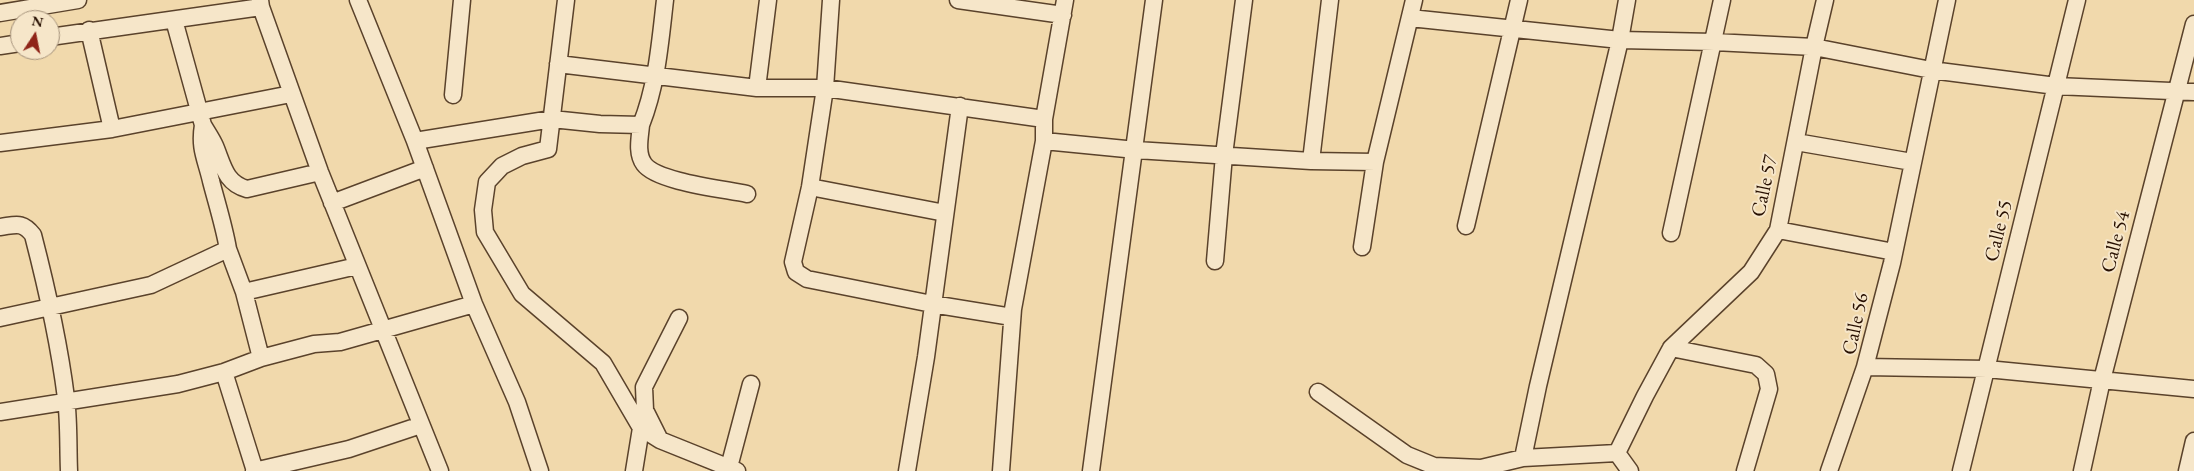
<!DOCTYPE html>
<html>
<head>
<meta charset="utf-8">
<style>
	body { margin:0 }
	#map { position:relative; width:2194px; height:471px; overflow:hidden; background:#f1d9ac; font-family:"EB Garamond",serif }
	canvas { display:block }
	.north { position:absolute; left:10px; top:10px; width:50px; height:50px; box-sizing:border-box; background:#f6e6c9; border:1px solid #a39079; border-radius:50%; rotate:11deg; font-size:14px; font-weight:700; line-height:20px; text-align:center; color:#270f00 }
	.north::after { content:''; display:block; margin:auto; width:18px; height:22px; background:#8f2418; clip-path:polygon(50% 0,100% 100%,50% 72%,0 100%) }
</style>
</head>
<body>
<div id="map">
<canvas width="2194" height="471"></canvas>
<div class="north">N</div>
</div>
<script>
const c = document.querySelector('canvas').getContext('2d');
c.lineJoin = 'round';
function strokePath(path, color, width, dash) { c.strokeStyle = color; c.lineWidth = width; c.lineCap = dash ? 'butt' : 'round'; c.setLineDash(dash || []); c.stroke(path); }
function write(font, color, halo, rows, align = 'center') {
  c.font = font + ' "EB Garamond",serif'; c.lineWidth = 4; c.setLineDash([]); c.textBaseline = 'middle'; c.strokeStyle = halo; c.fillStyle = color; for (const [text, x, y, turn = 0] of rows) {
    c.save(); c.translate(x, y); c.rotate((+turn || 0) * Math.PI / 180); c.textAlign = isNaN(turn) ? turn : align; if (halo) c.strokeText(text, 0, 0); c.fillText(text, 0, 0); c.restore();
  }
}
const minor = new Path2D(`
	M358 0 415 141 474 304 517 402 540 471
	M566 0 548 149 522 156 502 166 487 182 483 210 485 232 522 294 603 363 641 428 660 440 737 471
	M831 0 825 88 810 187 793 262 796 272 807 279 932 304 1012 317
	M958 0 1063 15
	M1947 0 1892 263 1865 367 1987 369 2194 389
	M261 7 320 172 440 471
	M0 13 78 0
	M1410 18 1620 40 1714 42 1814 47 1931 70 2056 86 2194 92
	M89 30 112 129
	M50 37 261 7 260 0
	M0 46 20 43
	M558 64 757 88H825L1044 119
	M757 88 768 0
	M453 95 462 0
	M203 125C207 132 212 139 215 146 223 165 225 183 247 189L320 172
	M641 125C640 137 636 153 644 164 657 182 724 189 747 194
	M415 141 552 119 600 124 641 125C657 85 660 43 665 0
	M1044 141 1136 150 1311 161 1375 162 1414 0
	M1796 142 1912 162
	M0 143 112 129 291 94
	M1311 161 1330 0
	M810 187 945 213
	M332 203 425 168
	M1466 226 1519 0
	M0 227C16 225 22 221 33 235 47 289 59 342 66 398 69 422 68 447 69 471
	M1778 230 1894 252
	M1671 233 1722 0
	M1362 247 1375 162
	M228 249 244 292 261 358
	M1215 261 1224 155 1244 0
	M244 292 357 266
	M0 318 151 285 228 249C224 226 217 204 211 181 206 159 199 149 203 125L174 20
	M1671 348 1756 365 1766 374 1769 389 1745 471
	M224 372 255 471
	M1318 392 1407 455 1434 466 1481 468
	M0 412 178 384 224 372 261 358 314 344 340 342 474 304
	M660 440 645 410 644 387 679 318
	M1617 453 1630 471
	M1523 458 1538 386 1620 40 1627 0
	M254 471 349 449 421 425
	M634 471 641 428
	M728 471 751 384
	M907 471 926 357 960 106
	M1001 471 1013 309 1044 141V119L1065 0
	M1091 471 1154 0
	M1480 471 1481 468 1523 458 1617 453 1645 396 1671 348 1751 272 1778 230 1814 47 1825 0
	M1829 471 1865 367
	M1961 471 2077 0
	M2082 471 2102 380 2194 24
	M2187 471 2194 441`);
const streetNames = [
	["Calle 57",1765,186,-78],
	["Calle 55",1999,231,-76],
	["Calle 54",2116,242,-75],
	["Calle 56",1856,324,-78]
];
strokePath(minor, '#5a422b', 19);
strokePath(minor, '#f6e6c9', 16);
write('20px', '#270f00', '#f6e6c9', streetNames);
</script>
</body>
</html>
